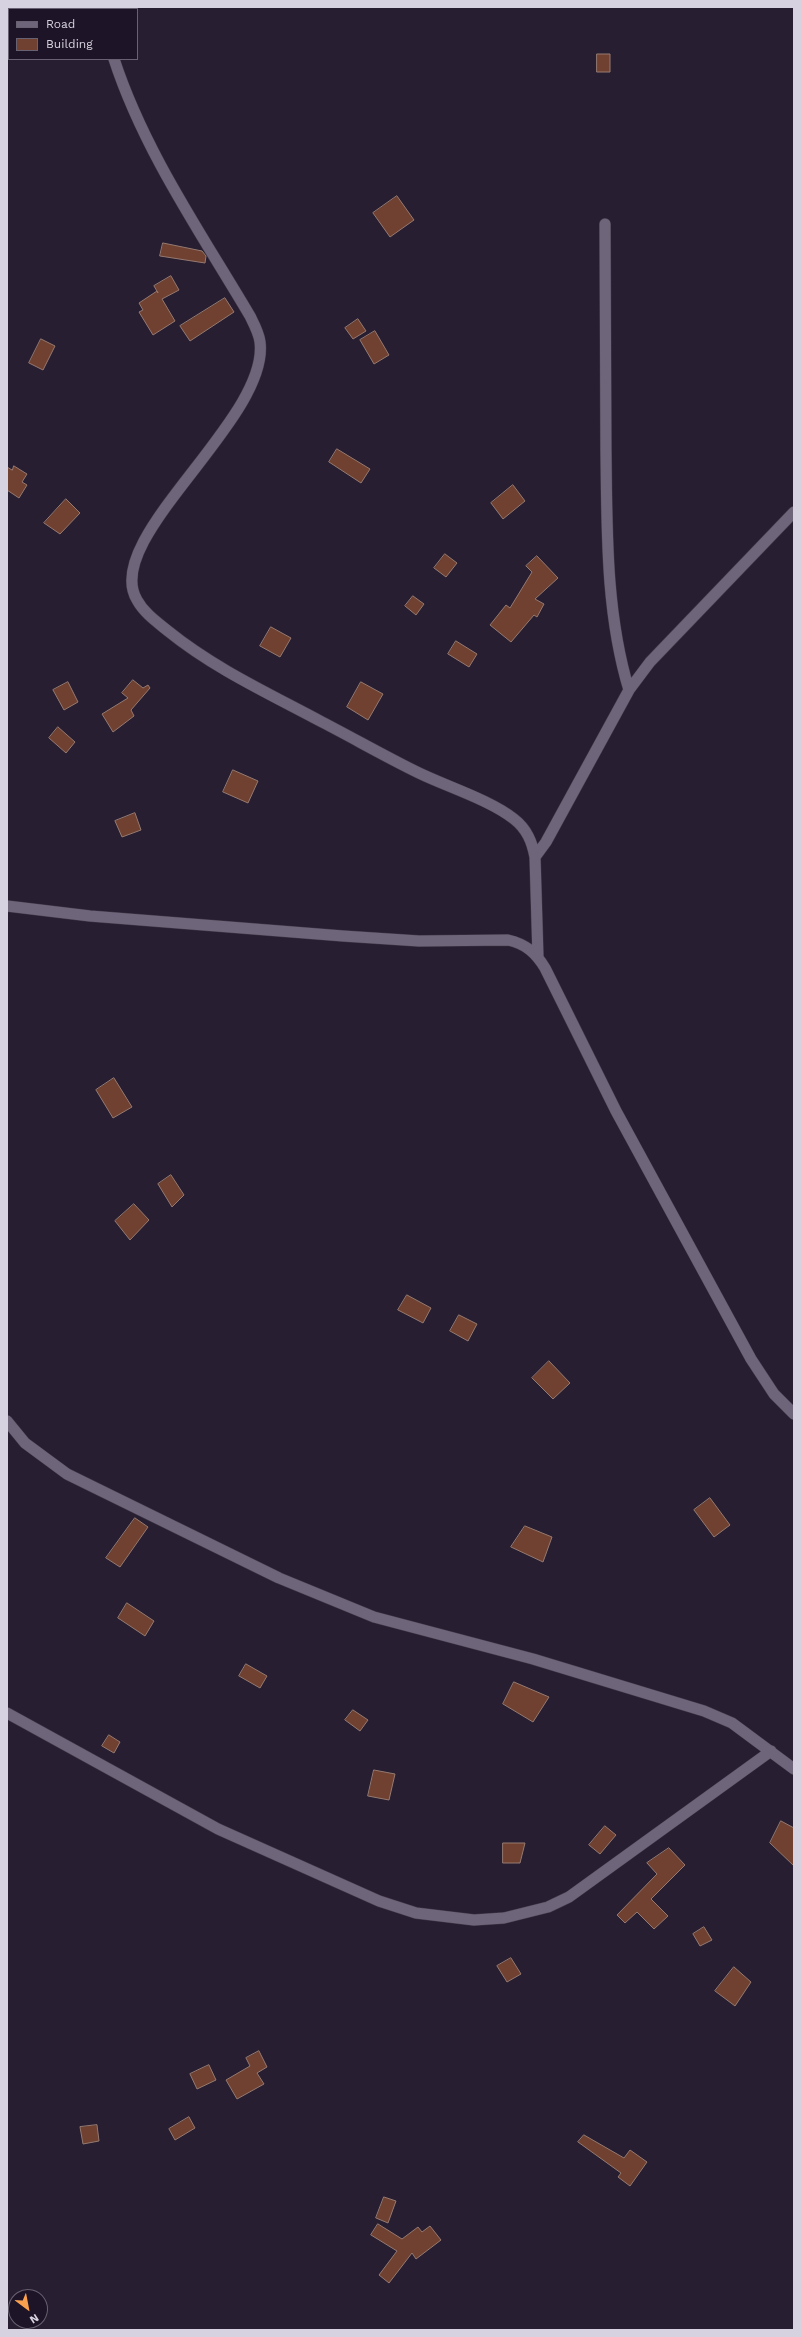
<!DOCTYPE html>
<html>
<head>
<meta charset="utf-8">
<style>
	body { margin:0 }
	#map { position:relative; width:801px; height:2337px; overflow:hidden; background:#271e31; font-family:"Work Sans",sans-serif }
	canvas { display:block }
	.frame { position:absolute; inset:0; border:8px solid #d7d2df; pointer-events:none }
	.legend { position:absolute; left:8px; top:8px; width:130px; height:52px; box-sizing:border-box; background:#1d1527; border:1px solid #676171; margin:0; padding:5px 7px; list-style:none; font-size:12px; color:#d7d2df }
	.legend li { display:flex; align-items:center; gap:8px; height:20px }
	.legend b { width:20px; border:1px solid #676171 }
	.north { position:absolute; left:8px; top:2289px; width:40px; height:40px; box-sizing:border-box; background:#1d1527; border:1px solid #676171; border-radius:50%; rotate:148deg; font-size:11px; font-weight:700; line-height:16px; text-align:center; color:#d7d2df }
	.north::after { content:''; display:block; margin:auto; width:14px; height:18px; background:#fa9f4e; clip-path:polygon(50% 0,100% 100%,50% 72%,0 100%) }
</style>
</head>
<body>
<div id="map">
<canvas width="801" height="2337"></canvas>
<div class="frame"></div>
<ul class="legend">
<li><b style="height:5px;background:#6f657b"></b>Road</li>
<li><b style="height:11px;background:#704130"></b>Building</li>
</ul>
<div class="north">N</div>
</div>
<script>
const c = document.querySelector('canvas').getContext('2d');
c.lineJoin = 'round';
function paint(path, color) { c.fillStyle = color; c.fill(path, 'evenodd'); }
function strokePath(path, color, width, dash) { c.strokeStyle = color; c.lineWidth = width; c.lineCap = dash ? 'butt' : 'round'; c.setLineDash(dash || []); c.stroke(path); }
const building = new Path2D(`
	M597 54H610V72H597Z
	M397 196 414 220 390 237 373 213Z
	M163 243 202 251 206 256 205 263 160 256Z
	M171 276 179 290 162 299 175 321 153 335 139 312 143 310 139 303 157 291 158 293 154 286Z
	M225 298 234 312 190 341 180 326Z
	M358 319 366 331 353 339 345 328Z
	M375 331 389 355 374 364 360 340Z
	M41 339 55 346 43 370 29 363Z
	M337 449 370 469 361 483 329 462Z
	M14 466 27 474 22 482 27 485 19 498 7 490V467L12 470Z
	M513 485 525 501 503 519 491 503Z
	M66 499 80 513 60 534 44 523Z
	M445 554 457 563 446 577 434 568Z
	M537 556 558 578 535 599 544 604 537 617 534 615 511 642 490 625 506 605 510 608 532 572 526 566Z
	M413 596 424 604 416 615 405 606Z
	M271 627 291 638 280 657 260 646Z
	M456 641 477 654 469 667 448 654Z
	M133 680 143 688 148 685 150 688 131 710 134 716 113 732 102 714 128 698 122 693Z
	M68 682 78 702 64 710 53 690Z
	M361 682 383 694 368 720 347 707Z
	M58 727 75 742 66 753 49 738Z
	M233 770 258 781 248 803 223 792Z
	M135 813 141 830 122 837 115 821Z
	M114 1078 132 1107 113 1118 96 1090Z
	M171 1175 184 1195 172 1207 158 1184Z
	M134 1204 149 1220 130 1240 115 1221Z
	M407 1295 431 1308 423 1323 398 1310Z
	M459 1315 477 1324 468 1341 450 1331Z
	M549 1361 570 1383 553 1399 532 1378Z
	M710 1498 730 1525 714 1537 694 1510Z
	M135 1518 148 1527 120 1567 106 1558Z
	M525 1526 552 1537 543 1562 511 1547Z
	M127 1603 154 1621 145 1636 118 1618Z
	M246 1664 267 1676 260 1688 239 1676Z
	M514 1682 549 1697 533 1722 503 1704Z
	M353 1710 368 1720 360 1731 345 1720Z
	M109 1735 120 1742 114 1753 102 1746Z
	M374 1770 395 1774 389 1800 368 1796Z
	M781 1821 794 1828V1866L770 1843Z
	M605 1826 616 1835 600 1854 589 1845Z
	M503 1843H525L520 1863H503Z
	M669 1848 685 1865 651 1899 668 1916 654 1929 637 1912 625 1923 617 1915 657 1874 647 1863Z
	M704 1927 712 1940 700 1946 693 1934Z
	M511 1958 521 1974 507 1982 497 1966Z
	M734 1967 751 1982 735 2006 715 1991Z
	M259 2051 267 2067 257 2073 264 2084 237 2099 226 2080 250 2066 246 2058Z
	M209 2065 216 2080 197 2089 190 2074Z
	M189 2117 195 2128 175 2140 169 2129Z
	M97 2125 99 2141 83 2144 80 2127Z
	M584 2135 624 2158 630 2150 647 2162 630 2186 618 2177 621 2173 578 2142Z
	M384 2197 396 2201 388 2223 376 2218Z
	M378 2224 402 2239 418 2227 422 2232 430 2226 441 2240 416 2259 412 2253 389 2283 379 2275 397 2251 371 2235Z`);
const minor = new Path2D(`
	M101 7 102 9
	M114 59C144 151 201 233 250 316 254 324 259 333 260 342 270 419 100 539 137 600 144 613 157 622 168 631 215 669 270 694 322 722 355 739 386 757 419 773 448 787 490 800 514 819 527 829 532 842 535 857L538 957
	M605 224C605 301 605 377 606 453 607 533 606 614 629 690
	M535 857 546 842 629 690 650 662 794 512
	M7 906 90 916 343 936 419 941 508 940C526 944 536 953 545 968L616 1111 751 1359 774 1394 794 1414
	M7 1421 25 1443 67 1474 279 1578 374 1617 533 1659 704 1711 732 1723 794 1769
	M7 1713 218 1829 379 1901 416 1913 474 1920 504 1918 548 1907 569 1897 771 1751`);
paint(building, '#704130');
strokePath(building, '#957a71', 1);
strokePath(minor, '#403848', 12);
strokePath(minor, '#6f657b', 11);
</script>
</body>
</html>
